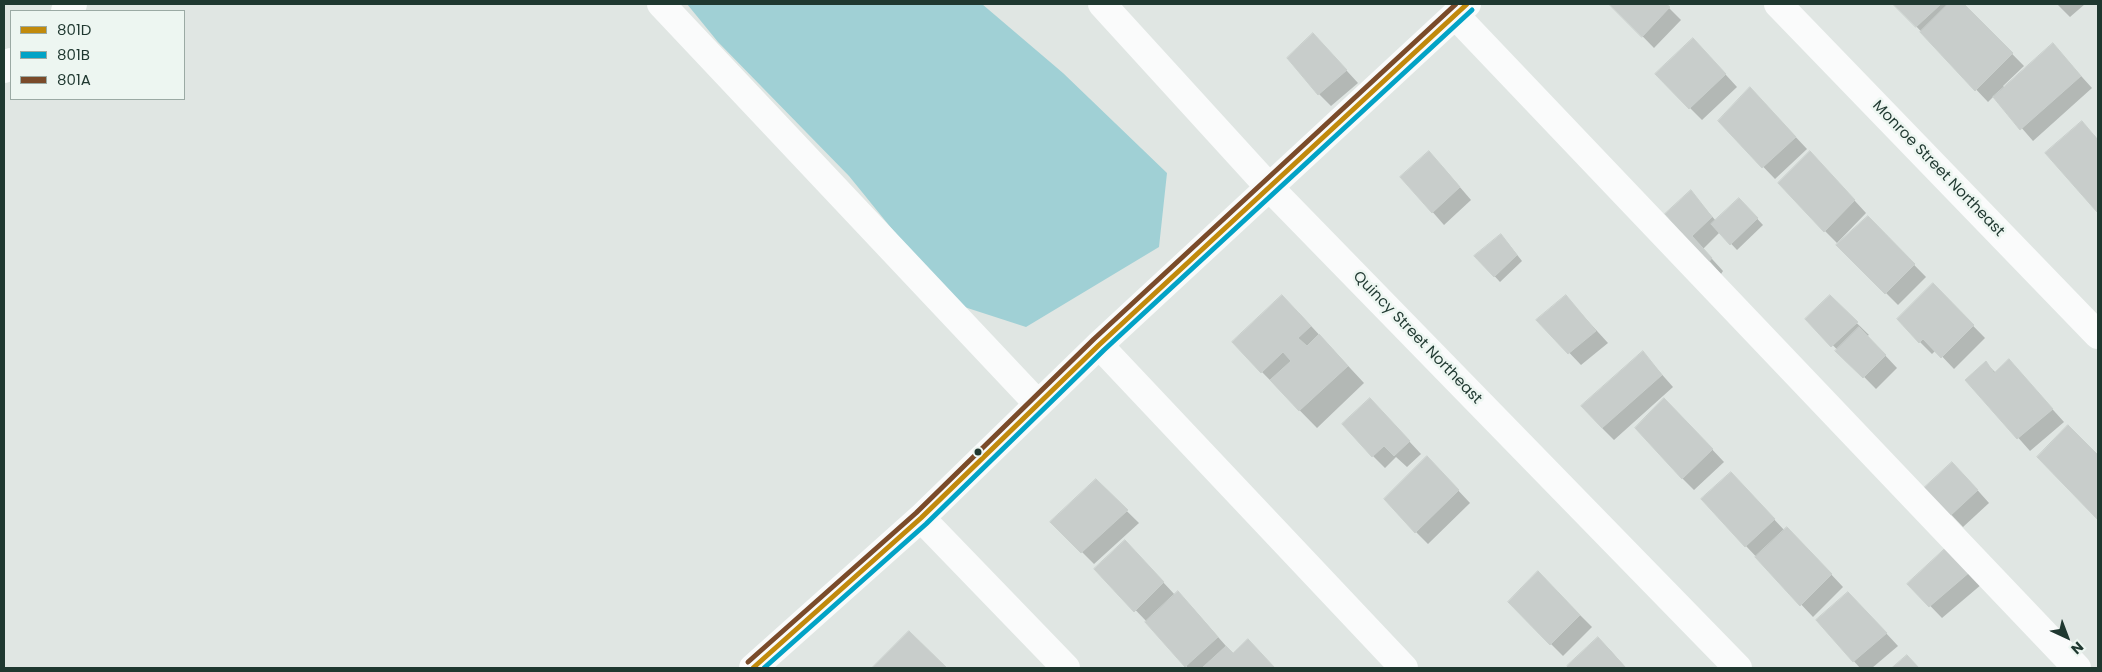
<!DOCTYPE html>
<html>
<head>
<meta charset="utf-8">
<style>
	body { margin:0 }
	#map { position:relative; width:2102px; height:672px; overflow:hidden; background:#e0e6e3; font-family:Poppins,sans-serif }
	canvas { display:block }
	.frame { position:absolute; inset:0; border:5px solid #1f3830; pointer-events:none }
	.legend { position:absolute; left:10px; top:10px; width:175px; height:90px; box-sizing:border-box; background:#edf6f1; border:1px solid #9baaa4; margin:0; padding:6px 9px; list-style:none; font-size:15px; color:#1f3830 }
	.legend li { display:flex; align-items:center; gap:10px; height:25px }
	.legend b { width:25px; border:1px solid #9baaa4 }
	.north { position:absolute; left:2042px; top:612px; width:50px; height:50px; -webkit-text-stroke:4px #edf6f1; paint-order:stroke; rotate:137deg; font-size:14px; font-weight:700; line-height:20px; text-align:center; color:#1f3830 }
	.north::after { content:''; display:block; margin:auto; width:18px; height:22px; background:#1f3830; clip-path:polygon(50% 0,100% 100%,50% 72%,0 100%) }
</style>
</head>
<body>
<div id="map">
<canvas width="2102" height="672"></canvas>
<div class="frame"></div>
<ul class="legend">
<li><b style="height:6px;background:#c18a0c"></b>801D</li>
<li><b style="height:6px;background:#02a3c6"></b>801B</li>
<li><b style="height:6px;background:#7a4b2a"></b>801A</li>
</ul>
<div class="north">N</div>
</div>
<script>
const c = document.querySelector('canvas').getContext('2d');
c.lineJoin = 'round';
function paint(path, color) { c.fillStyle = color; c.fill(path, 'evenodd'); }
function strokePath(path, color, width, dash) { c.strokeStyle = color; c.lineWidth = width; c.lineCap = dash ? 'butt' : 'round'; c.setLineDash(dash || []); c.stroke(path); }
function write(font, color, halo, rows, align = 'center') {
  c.font = font + ' Poppins,sans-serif'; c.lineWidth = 5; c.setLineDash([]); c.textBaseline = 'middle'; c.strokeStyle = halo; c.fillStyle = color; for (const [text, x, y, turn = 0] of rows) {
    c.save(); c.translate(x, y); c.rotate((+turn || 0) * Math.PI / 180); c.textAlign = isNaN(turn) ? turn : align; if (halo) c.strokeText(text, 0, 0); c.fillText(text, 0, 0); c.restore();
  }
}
const water = new Path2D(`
	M687 4H982L1063 73 1167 173 1159 247 1026 327 952 303 849 176 718 42Z`);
const shadow = new Path2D(`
	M1611 4H1665L1681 20 1654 48Z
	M1895 4H1966L1964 5 2024 66 2003 86 2005 88 2053 45 2092 88 2033 141 1994 96 1988 102Z
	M2057 4H2085L2070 17Z
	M1325 47 1358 83 1331 106 1319 94Z
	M1705 52 1737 87 1702 120 1656 74Z
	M1762 101 1807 149 1775 179 1719 121Z
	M2094 135 2098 140V212L2047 153Z
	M1441 165 1471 200 1444 225 1402 177Z
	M1822 165 1866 213 1837 243 1825 231Z
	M1691 192 1716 221 1739 199 1763 225 1737 250 1720 232 1703 249 1723 271 1721 274 1667 214Z
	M1868 218 1926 277 1898 305 1838 245Z
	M1507 242 1522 261 1500 282 1476 256Z
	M1933 285 1985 338 1954 369 1936 350 1932 354 1920 342Z
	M1566 297 1608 343 1581 365 1538 320Z
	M1830 297 1869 335 1867 336 1897 368 1876 389 1807 319Z
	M1299 313 1364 383 1317 428 1262 372Z
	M1643 353 1673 387 1614 440 1602 428Z
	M2009 361 2064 422 2030 451 1967 380 1986 363 1996 373Z
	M1676 411 1724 462 1694 490 1682 478Z
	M1382 412 1421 454 1407 467 1396 457 1385 468 1373 456Z
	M2068 427 2098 457V519L2038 457Z
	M1439 470 1470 503 1428 544 1416 532Z
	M1964 475 1989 503 1963 527 1926 488Z
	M1096 481 1139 523 1094 564 1052 522Z
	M1742 485 1785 531 1799 540 1843 587 1813 617 1746 546Z
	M1948 548 1982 584 1942 618 1909 584Z
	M1137 554 1175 595 1190 605 1233 654 1260 653 1274 668H1188L1148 623 1096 569Z
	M1538 573 1592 627 1563 656 1509 602Z
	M1860 605 1898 646 1872 668H1860L1817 620Z
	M909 633 945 668H873Z
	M1598 638 1610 650 1626 668H1571L1569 666Z`);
const building = new Path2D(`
	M1609 4H1666L1670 7 1642 37Z
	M1893 4H1941L1916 27Z
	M1948 4H1964L2013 53 1975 91 1920 32Z
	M1313 33 1347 70 1318 95 1287 58Z
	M1693 38 1726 74 1689 109 1655 74Z
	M2053 43 2081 76 2020 130 1993 97Z
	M1750 87 1796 137 1762 168 1718 121Z
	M2082 121 2098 140 2097 212 2045 153Z
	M1429 151 1460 187 1432 213 1400 177Z
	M1810 151 1855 200 1824 232 1778 183Z
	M1691 190 1712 217 1692 236 1712 258 1708 263 1665 214Z
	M1739 198 1758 218 1730 245 1711 224Z
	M1868 216 1915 264 1885 294 1836 245Z
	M1501 234 1517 255 1494 277 1474 256Z
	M1933 283 1974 325 1941 358 1923 339 1919 343 1897 319Z
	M1282 295 1311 326 1298 338 1307 346 1319 334 1348 366 1299 411 1270 380 1291 361 1283 352 1261 373 1232 342Z
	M1566 295 1596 331 1568 354 1536 320Z
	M1830 295 1858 322 1831 347 1805 319Z
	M1859 327 1886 355 1863 378 1835 351Z
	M1643 351 1662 375 1602 428 1581 406Z
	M2009 359 2053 409 2017 439 1965 380 1986 361 1994 373Z
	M1370 398 1410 441 1394 456 1384 446 1372 457 1342 424Z
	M1664 398 1713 449 1682 479 1635 428Z
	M2068 425 2098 455V520L2037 457Z
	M1427 456 1459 490 1415 533 1384 499Z
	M1952 462 1978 490 1950 516 1924 488Z
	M1731 472 1775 519 1745 547 1701 499Z
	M1096 479 1128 510 1081 553 1050 522Z
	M1787 527 1832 574 1800 606 1755 557Z
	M1125 540 1164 582 1134 612 1094 569Z
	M1948 546 1971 571 1929 607 1907 584Z
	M1538 571 1580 615 1550 645 1508 602Z
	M1178 591 1218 637 1185 667 1145 622Z
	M1848 592 1887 633 1853 662 1816 620Z
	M909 631 947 668H872Z
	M1598 637 1626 668H1569L1567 666Z
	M1248 639 1275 668H1202L1226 646 1233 653Z
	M1907 655 1919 668H1892Z`);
const minor = new Path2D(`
	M661 4 1038 404
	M1102 4 1269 187 1738 668
	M1778 4 2098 335
	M65 11 73 4
	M1455 15 2077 668
	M4 69 11 62
	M1099 345 1404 668
	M921 518 1066 668
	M753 668 921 518 1099 345 1467 4`);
const bus1 = new Path2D(`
	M753 668 921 518 1099 345 1467 4`);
const bus2 = new Path2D(`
	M764 668 926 524 1104 350 1472 10`);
const bus3 = new Path2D(`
	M748 662 916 513 1094 339 1456 4`);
const markers = [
	[978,452,4.5,"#1f3830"]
];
const streetNames = [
	["Monroe Street Northeast",1938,169,46],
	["Quincy Street Northeast",1417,338,46]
];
paint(water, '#a0d0d5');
paint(shadow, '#0003');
paint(building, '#c8cdcb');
strokePath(building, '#c9cfcc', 1);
strokePath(minor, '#fafbfb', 28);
strokePath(bus1, '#c18a0c', 5);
strokePath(bus2, '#02a3c6', 5);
strokePath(bus3, '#7a4b2a', 5);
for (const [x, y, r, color] of markers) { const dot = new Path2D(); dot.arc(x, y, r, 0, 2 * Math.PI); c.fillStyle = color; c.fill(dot); strokePath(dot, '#edf6f1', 2); }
write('15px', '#1f3830', '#edf6f1', streetNames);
</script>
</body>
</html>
